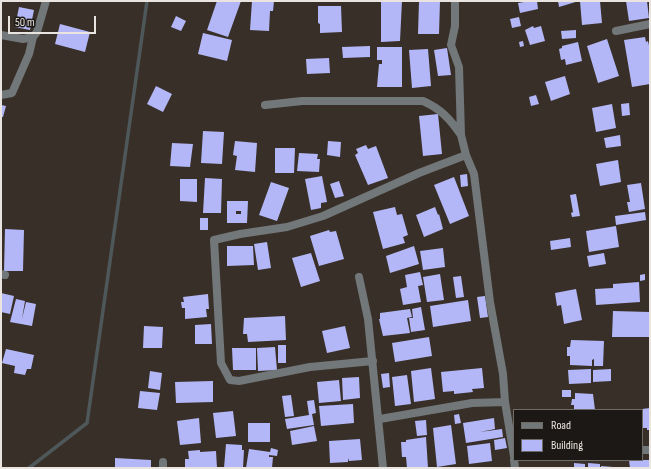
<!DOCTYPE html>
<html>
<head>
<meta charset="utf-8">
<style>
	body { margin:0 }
	#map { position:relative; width:651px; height:469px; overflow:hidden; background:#383028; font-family:"Sofia Sans Condensed",sans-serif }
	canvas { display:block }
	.frame { position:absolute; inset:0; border:2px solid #e9e4df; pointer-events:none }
	.legend { position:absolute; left:513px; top:409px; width:130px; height:52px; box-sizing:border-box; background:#1c1815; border:1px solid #6e6a66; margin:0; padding:5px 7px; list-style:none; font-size:12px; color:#e9e4df }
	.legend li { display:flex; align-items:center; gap:8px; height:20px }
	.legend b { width:20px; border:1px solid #6e6a66 }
	.scale { position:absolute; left:8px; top:16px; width:88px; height:18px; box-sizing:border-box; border:2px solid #e9e4df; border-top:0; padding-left:5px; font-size:12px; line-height:14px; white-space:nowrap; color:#e9e4df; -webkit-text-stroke:3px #1c1815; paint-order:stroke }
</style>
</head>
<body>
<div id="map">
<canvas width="651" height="469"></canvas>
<div class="frame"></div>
<ul class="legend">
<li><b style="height:5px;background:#72777a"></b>Road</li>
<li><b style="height:11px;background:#b4b7f7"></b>Building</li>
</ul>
<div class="scale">50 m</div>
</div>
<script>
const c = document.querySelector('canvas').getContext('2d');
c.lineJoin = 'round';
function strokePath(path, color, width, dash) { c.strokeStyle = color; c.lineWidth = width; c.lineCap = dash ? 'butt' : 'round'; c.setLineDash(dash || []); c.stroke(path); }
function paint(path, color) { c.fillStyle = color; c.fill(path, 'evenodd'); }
const stream = new Path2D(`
	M29 468 87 423 147 1`);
const building = new Path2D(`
	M217 1H241L228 37 207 30Z
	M252 1H274L273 11H270L269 31 250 30Z
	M381 1H402L400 41 381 42V20H385H381Z
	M419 1H440L439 34H418Z
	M530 1H537L538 9 520 13 518 3Z
	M558 1H579L559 7Z
	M580 1H600L602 23 582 25Z
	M626 1H647L649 18 629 21Z
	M318 6H341L342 32 320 33V24L318 23Z
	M19 7 34 10 30 30 15 27Z
	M176 16 186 21 181 31 171 27Z
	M519 17 521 26 512 28 510 19Z
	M60 24 90 32 85 52 55 44Z
	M533 26 534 28 541 26 545 41 530 45 525 30Z
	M576 30V38L562 39 561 31Z
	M203 33 232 40 227 61 198 54Z
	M645 37 646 42 648 41 650 50V84L632 87 624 40Z
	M607 39 619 76 598 83 587 46Z
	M523 41 524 46 520 47 519 42Z
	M578 42 582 61 566 65 565 59 561 60 559 49 562 48V46Z
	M370 46V57L343 58 342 47Z
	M377 47H402V87H377L379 64H382V60H377Z
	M447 48 451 75 438 76 434 50Z
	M428 49 431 86 412 88 409 50Z
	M329 58 330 73 307 74 306 59Z
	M565 76 570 94 551 101 545 82Z
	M156 86 172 94 163 112 147 104Z
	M536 95 539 104 531 106 529 97Z
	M629 103 630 115 622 116 621 104Z
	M612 104 616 128 596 132 592 108Z
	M1 105 6 106 3 117H1Z
	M438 114 442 154 423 156 419 116Z
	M203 131 224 132 222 164 201 163Z
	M620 135 621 146 606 148 604 138Z
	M235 141 257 143 255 172 235 170 237 156 233 155Z
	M328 141 341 142 340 157 327 155Z
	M172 143 193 144 190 167 170 166Z
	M366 145 368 149 376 146 388 178 368 185 355 155 358 153 356 149Z
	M275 148H295L294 173H275Z
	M299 153 318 154 317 159H320L319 172 297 171Z
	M618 160 621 182 600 186 596 164Z
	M467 174 468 186 461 187 460 175Z
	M322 176 327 202 321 203V208L311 210 305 179Z
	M454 177 469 216 450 224 434 185Z
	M205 178 222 179 221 213H203Z
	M180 179H197V202L180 201Z
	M339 181 344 196 335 198 330 184Z
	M271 182 289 188 277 221 259 215Z
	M641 183 645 209 629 212 627 202H630L627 185Z
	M576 194 580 216 572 217 571 213 573 212 570 195Z
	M227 201H248L247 223H227ZM236 211H241V214H236Z
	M395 207 397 215 402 214 408 235 403 237 405 243 383 249 373 212Z
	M435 207 438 215 439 214 443 229 424 237 416 215Z
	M645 212 646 220 616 225 615 216Z
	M200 218H208V230H200Z
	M616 226 619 247 589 252 586 231Z
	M5 229 24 230 23 271H4Z
	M329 230 330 232 336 231 344 259 319 266 310 236Z
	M570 238 571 247 551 250 550 241Z
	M267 242 271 268 258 270 254 244Z
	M227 246H253L254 265 227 266Z
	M414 246 419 264 390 273 386 256Z
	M443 248 445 267 423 270 420 251Z
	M311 253 320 281 301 287 292 258Z
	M604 253 606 264 589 267 587 256Z
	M420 272 423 285 418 286 421 302 403 305 400 289 407 287 405 275Z
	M440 274 444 300 427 302 423 277Z
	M645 274V280L640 281V275Z
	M461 276 464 297 456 298 453 277Z
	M639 282 640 302 596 305 595 289 613 288V284Z
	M576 289 582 320 564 324 561 305 557 306 555 293Z
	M1 293 14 296 10 314 1 312Z
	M208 294 209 309H206L207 317 185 319V308H182L181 302H184L183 297Z
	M485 296 488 317 480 318 477 297Z
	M16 299 25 301 22 319 26 302 36 304 32 326 10 322Z
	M468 300 471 321 433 327 430 306Z
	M421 307 425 330 411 332 409 318H413L412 309Z
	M410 309 412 317 407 318 410 333 383 336 379 319H380V313Z
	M613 311 650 312V337H612Z
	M285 316 286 340 248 342 247 334H243L244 318Z
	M211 324 212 344H195V325Z
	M144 326 163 327 162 348H143Z
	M345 326 350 348 327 353 322 331Z
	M429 337 432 356 395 362 392 343Z
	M571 340 604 341 603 366H594V359L592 360V366L570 365V356H567V347H570Z
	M278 345H286V363H278Z
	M275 347 277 370 258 371 257 348Z
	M232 348H256V370H233Z
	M6 349 34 355 31 369H27L25 375 14 373 15 366 2 363Z
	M431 368 435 399 414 402 411 371Z
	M482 368 484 388 472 389 473 392 454 394V391L443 392 441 372Z
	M591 369V383L569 384 568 370Z
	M611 369V381L593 382V370Z
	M150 371 162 373 160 390 148 388Z
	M389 373 390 387 383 388 381 374Z
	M407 375 411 404 395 406 392 377Z
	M359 377 360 398 343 400 342 378Z
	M339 380 341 401 319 403 317 382Z
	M213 381V402L176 403 175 382Z
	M562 390H571V397H562Z
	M140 391 160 393 157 410 138 408Z
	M575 393 593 394 595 410H574V405H571L572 399H575Z
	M291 395 294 416 285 417 282 396Z
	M314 400 316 413 312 414 314 425 287 429 285 419 309 415 307 401Z
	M353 404 354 423 321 426 319 406Z
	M650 408V430H647V428H642V409Z
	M233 411 236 436 216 438 213 413Z
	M459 414 461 423 455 424 454 415Z
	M199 418 201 443 180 445 177 421Z
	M494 418 495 429 480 432 502 429 503 437 466 443 463 423Z
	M426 420 427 435 417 436 415 421Z
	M248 423H270V442H248Z
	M451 425 456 464 437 467 433 428Z
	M314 426 317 441 292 445 290 431Z
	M426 437 428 468H407L406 457H402L401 442H406V440Z
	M505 438 507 448 495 450 494 440Z
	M360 439 362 460 349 461 348 458V462L330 463 329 441Z
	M490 443 492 461 469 464 467 446Z
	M226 444 242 445V450H244L243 468H224Z
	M271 448 278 450 277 456 269 455V457H273L272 468H246L249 449 270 452Z
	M200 450V452L216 451 217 468H185V459H189L188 451Z
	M115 458 151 460V468H115Z
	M629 460H650V468H630Z
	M574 463 585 464V468H574Z
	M588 463 600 464V468H588Z
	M601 466 613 467V468H601Z`);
const street = new Path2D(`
	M455 1V26L451 45 459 67 461 135 466 155 474 174 490 302 503 374 505 402 514 456
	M616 31 650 24
	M1 35 23 39 33 37
	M1 95 12 93 29 54 33 37 37 32 46 1
	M265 105 302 101H423C441 109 450 119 461 135
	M1 274 5 275
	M359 277 368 319 383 468
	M373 361 310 367 239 381 230 380 221 363 214 240 240 234 287 227 323 216 419 173 466 155
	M380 419 472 403 505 402
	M642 450H650
	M514 460 515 468
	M163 468V462`);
strokePath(stream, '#4e5759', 3.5);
paint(building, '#b4b7f7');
strokePath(street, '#72777a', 8);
</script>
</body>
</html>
